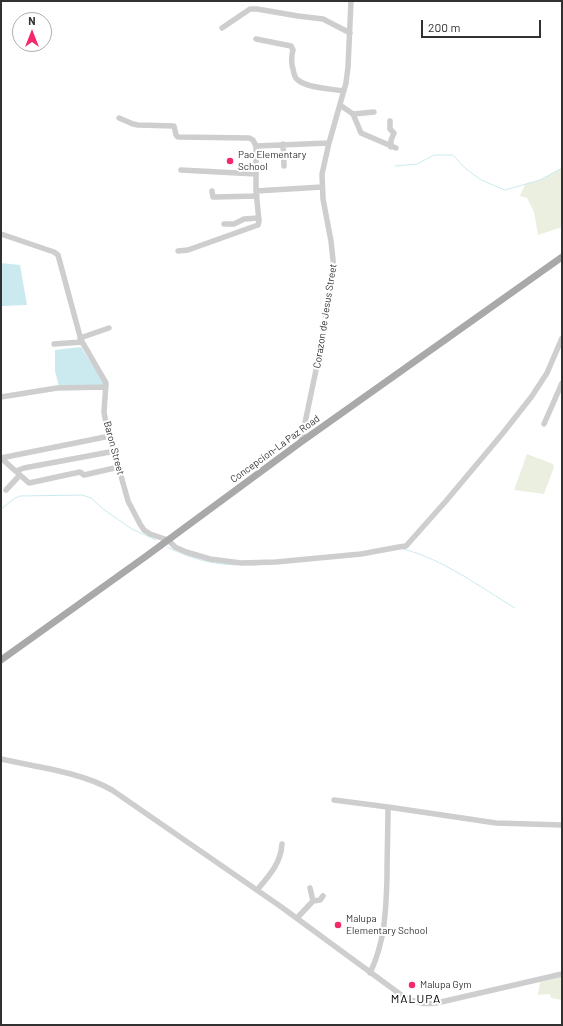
<!DOCTYPE html>
<html>
<head>
<meta charset="utf-8">
<style>
	body { margin:0 }
	#map { position:relative; width:563px; height:1026px; overflow:hidden; background:#fff; font-family:Barlow,sans-serif }
	canvas { display:block }
	.frame { position:absolute; inset:0; border:2px solid #313131; pointer-events:none }
	.north { position:absolute; left:12px; top:12px; width:40px; height:40px; box-sizing:border-box; background:#fff; border:1px solid #adadad; border-radius:50%; rotate:0deg; font-size:11px; font-weight:700; line-height:16px; text-align:center; color:#313131 }
	.north::after { content:''; display:block; margin:auto; width:14px; height:18px; background:#f32969; clip-path:polygon(50% 0,100% 100%,50% 72%,0 100%) }
	.scale { position:absolute; left:421px; top:20px; width:120px; height:18px; box-sizing:border-box; border:2px solid #313131; border-top:0; padding-left:5px; font-size:12px; line-height:14px; white-space:nowrap; color:#313131; -webkit-text-stroke:3px #fff; paint-order:stroke }
</style>
</head>
<body>
<div id="map">
<canvas width="563" height="1026"></canvas>
<div class="frame"></div>
<div class="north">N</div>
<div class="scale">200 m</div>
</div>
<script>
const c = document.querySelector('canvas').getContext('2d');
c.lineJoin = 'round';
function paint(path, color) { c.fillStyle = color; c.fill(path, 'evenodd'); }
function strokePath(path, color, width, dash) { c.strokeStyle = color; c.lineWidth = width; c.lineCap = dash ? 'butt' : 'round'; c.setLineDash(dash || []); c.stroke(path); }
function write(font, color, halo, rows, align = 'center') {
  c.font = font + ' Barlow,sans-serif'; c.lineWidth = 4; c.setLineDash([]); c.textBaseline = 'middle'; c.strokeStyle = halo; c.fillStyle = color; for (const [text, x, y, turn = 0] of rows) {
    c.save(); c.translate(x, y); c.rotate((+turn || 0) * Math.PI / 180); c.textAlign = isNaN(turn) ? turn : align; if (halo) c.strokeText(text, 0, 0); c.fillText(text, 0, 0); c.restore();
  }
}
const green = new Path2D(`
	M562 168V227L538 235 534 212 527 198 520 196 525 184 540 180Z
	M527 454 553 464 554 467 544 494 514 490Z
	M562 977V1000L551 998 550 994 538 995 540 982Z`);
const water = new Path2D(`
	M1 263 20 265 27 305 1 306Z
	M81 347 105 385 59 387 55 371V350Z`);
const stream = new Path2D(`
	M395 166 417 164 434 155H453L466 169 481 180 505 190 540 180 562 168
	M1 509 15 498 20 496 82 495 91 498 103 509 132 529 156 540
	M167 547C190 558 209 564 235 565
	M403 549C443 559 480 587 515 608
	M248 565H257`);
const minor = new Path2D(`
	M222 28 250 9H257L298 16 323 19 350 33
	M256 39 291 46 293 50C291 57 291 62 293 69 294 73 294 78 298 80 306 88 333 89 344 91
	M340 105 353 114 361 133 396 148
	M353 114 374 112
	M119 118 133 124 138 125 174 126 176 135 178 137 249 138 253 140 256 146 329 143
	M390 121V129L394 133 391 140V147
	M283 144 284 166
	M181 170 256 174
	M212 191 213 197H216L257 196
	M256 191 322 187
	M224 224H234L244 219 259 218
	M1 234 54 252 58 255 81 340 106 383 104 412 105 418 128 501 140 524 144 530 150 534 168 540 175 547 186 552 210 559 241 563 276 562 361 554 399 547 406 546 446 501 503 433 532 396 547 373 562 338
	M178 251 188 250 258 225 259 221 256 191V146
	M80 338 109 328
	M54 344 82 342
	M1 397 57 388 106 387
	M544 424 562 383
	M301 442 321 346 334 269 331 241 323 199 322 174 329 143 346 83 348 67 351 1
	M1 458 29 483 80 472 84 475 119 467
	M1 458 110 436
	M16 471 24 468 115 451
	M6 490 20 475
	M1 759C36 767 81 772 112 790L280 906 404 997C421 1004 424 1005 441 1002L562 974
	M334 800 388 807
	M310 888 313 901
	M257 890C269 876 281 863 282 844
	M297 918 313 901 320 900 323 896
	M370 973C385 942 386 911 387 877 387 854 388 830 388 807L496 823 562 825`);
const major = new Path2D(`
	M1 660 145 557 301 442 562 257`);
const markers = [
	[230,161,4,"#f32969"],
	[338,925,4,"#f32969"],
	[412,985,4,"#f32969"]
];
const poiNames = [
	["Pao Elementary",238,155],
	["School",238,167],
	["Malupa",346,919],
	["Elementary School",346,931],
	["Malupa Gym",420,985]
];
const streetNames = [
	["Corazon de Jesus Street",325,316,-81],
	["Baron Street",114,448,75],
	["Concepcion-La Paz Road",275,449,-36]
];
const quarterNames = [
	["MALUPA",416,999]
];
paint(green, '#ebefdf');
paint(water, '#caeaf0');
strokePath(stream, '#caeaf0', 1);
strokePath(minor, '#cecece', 5.5);
strokePath(major, '#a9a9a9', 7);
for (const [x, y, r, color] of markers) { const dot = new Path2D(); dot.arc(x, y, r, 0, 2 * Math.PI); c.fillStyle = color; c.fill(dot); strokePath(dot, '#fff', 1.5); }
write('10px', '#313131', '#fff', poiNames, 'left');
write('10px', '#313131', '#fff', streetNames);
c.letterSpacing = '1px';
write('12px', '#000', '#fff', quarterNames);
c.letterSpacing = '0px';
</script>
</body>
</html>
